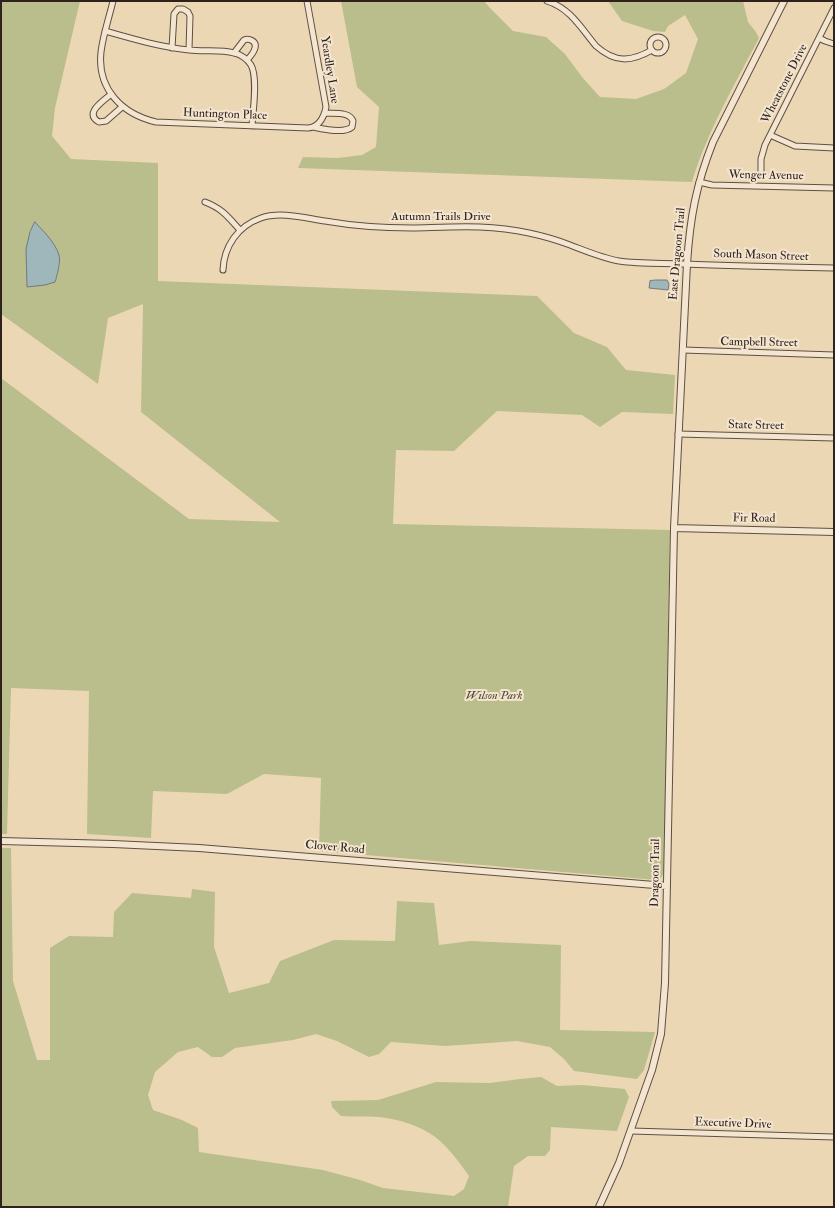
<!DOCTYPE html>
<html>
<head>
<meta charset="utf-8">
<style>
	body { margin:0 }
	#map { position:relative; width:835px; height:1208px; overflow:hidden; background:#ecd7b5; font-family:"IM FELL Double Pica",serif }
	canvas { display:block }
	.frame { position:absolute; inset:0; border:2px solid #2f221d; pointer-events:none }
</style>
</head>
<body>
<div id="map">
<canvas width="835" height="1208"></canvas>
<div class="frame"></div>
</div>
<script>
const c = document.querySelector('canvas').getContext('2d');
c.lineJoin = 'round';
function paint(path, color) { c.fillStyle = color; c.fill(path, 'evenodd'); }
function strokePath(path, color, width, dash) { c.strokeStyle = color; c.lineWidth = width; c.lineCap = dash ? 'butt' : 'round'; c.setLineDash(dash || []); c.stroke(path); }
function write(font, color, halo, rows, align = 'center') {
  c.font = font + ' "IM FELL Double Pica",serif'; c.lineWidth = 4; c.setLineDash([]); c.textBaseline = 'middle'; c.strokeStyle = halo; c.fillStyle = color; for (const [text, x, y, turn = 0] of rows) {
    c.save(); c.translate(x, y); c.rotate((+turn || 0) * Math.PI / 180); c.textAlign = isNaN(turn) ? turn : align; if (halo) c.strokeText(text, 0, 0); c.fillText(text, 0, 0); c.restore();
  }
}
const green = new Path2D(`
	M1 1H80L55 108 52 136 71 159 158 163V281L537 296 574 333 607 347 626 370 675 375 673 414 622 412 600 427 582 415 497 411 454 451 396 450 393 524 670 530 664 871C663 876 661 879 656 880L319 851 321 778 264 774 227 794 153 791 151 838 87 834 89 691 11 688 7 834H1V378L189 519 280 522 141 412 143 304 108 318 98 384 1 314ZM35 222 59 256 55 282 30 232Z
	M341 1H484L490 8 513 31 546 37 565 54 582 77 600 97 636 99 664 89 686 73 698 39 685 15 668 26 665 32 653 31 622 21 608 1H743L748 22 756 32 759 38C735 84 707 132 692 182L298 168 303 157 338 158 362 155 376 147 379 107 357 87Z
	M1 848H11L13 981 37 1060H50V948L69 936 113 937 114 912 132 893 191 898 192 889 215 892 214 947 229 993 269 983 280 961 334 940 395 941 397 901 434 903 439 945 470 941 561 945 560 1030 655 1032 644 1070 637 1079 574 1071 564 1059 550 1047 517 1041 445 1046 391 1042 379 1054 369 1057 337 1041 316 1034 293 1040 235 1048 222 1057H212L198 1047 178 1052 155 1072 148 1095 153 1110 182 1120 198 1128 199 1152 323 1170 360 1180 383 1188 454 1196 464 1189 469 1176C461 1165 452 1152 442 1143 426 1127 400 1119 378 1117 365 1116 353 1117 341 1116L332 1107 331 1101 378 1100 436 1082 490 1083 520 1079 541 1077 557 1086 582 1085 625 1089 629 1097 617 1131 551 1127 550 1150 545 1156H528L514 1166 511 1186 508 1207H1Z`);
const water = new Path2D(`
	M35 222C43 231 55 242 59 255 61 261 57 276 55 282L45 285 27 287 26 249 30 232Z
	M656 280H667L669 284 668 290 649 288 650 281Z`);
const minor = new Path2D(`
	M113 1C109 18 103 35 101 52 97 89 122 114 156 122L308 128C320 127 324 117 326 107L307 1
	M547 1C570 8 581 28 596 46 615 63 631 62 652 50
	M105 31C133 39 160 47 189 50 204 52 220 49 234 53 241 54 248 60 251 65 258 77 253 111 252 126
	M650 45a8 8 0 1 1 16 0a8 8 0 1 1-16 0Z
	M819 38 825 41 834 44
	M172 48 174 14 178 9H183L188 12 190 16 189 50
	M234 53 244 40C249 38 257 41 255 48 254 52 250 57 247 60
	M111 94C104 101 83 113 99 122L106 121 122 107
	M313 127C323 129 344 134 352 127L353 121C349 111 334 114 325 113
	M770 135 795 146 834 148
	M761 171V159L765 145 834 8
	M699 182 712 185 834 188
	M205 202C223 209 228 217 240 230
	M223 270C224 246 238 226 261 218 280 211 305 218 325 221 354 226 383 228 412 228 454 227 488 224 529 233 543 236 557 240 570 245 586 251 602 258 619 261 640 264 663 263 684 264 734 266 784 267 834 268
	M683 350 834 355
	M678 434 834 438
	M631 1131 834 1137`);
const tertiary = new Path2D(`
	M674 528 834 532
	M1 841 113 844 199 848 667 886
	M599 1207 619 1163 652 1070 661 1034 665 983 674 528 687 264C690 218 696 185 713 142L784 1`);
const streetNames = [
	["Yeardley Lane",329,70,81],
	["Wheatstone Drive",785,84,-63],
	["Huntington Place",225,115,2],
	["Wenger Avenue",766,176,1],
	["Autumn Trails Drive",441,217],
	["East Dragoon Trail",678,254,-85],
	["South Mason Street",761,256,2],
	["Campbell Street",759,343,1],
	["State Street",756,426,1],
	["Fir Road",754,519,1],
	["Clover Road",335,848,5],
	["Dragoon Trail",656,873,-89],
	["Executive Drive",733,1124,2]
];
const parkNames = [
	["Wilson Park",494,696]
];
paint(green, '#b9be8c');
paint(water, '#9fb6ba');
strokePath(water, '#727b7b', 1);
strokePath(minor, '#5e4f43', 7);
strokePath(tertiary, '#5e4f43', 8);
strokePath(minor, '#f3e5cf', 5);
strokePath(tertiary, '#f3e5cf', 6);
write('12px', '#2f221d', '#f3e5cf', streetNames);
write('italic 12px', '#524939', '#f3e5cf', parkNames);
</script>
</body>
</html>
